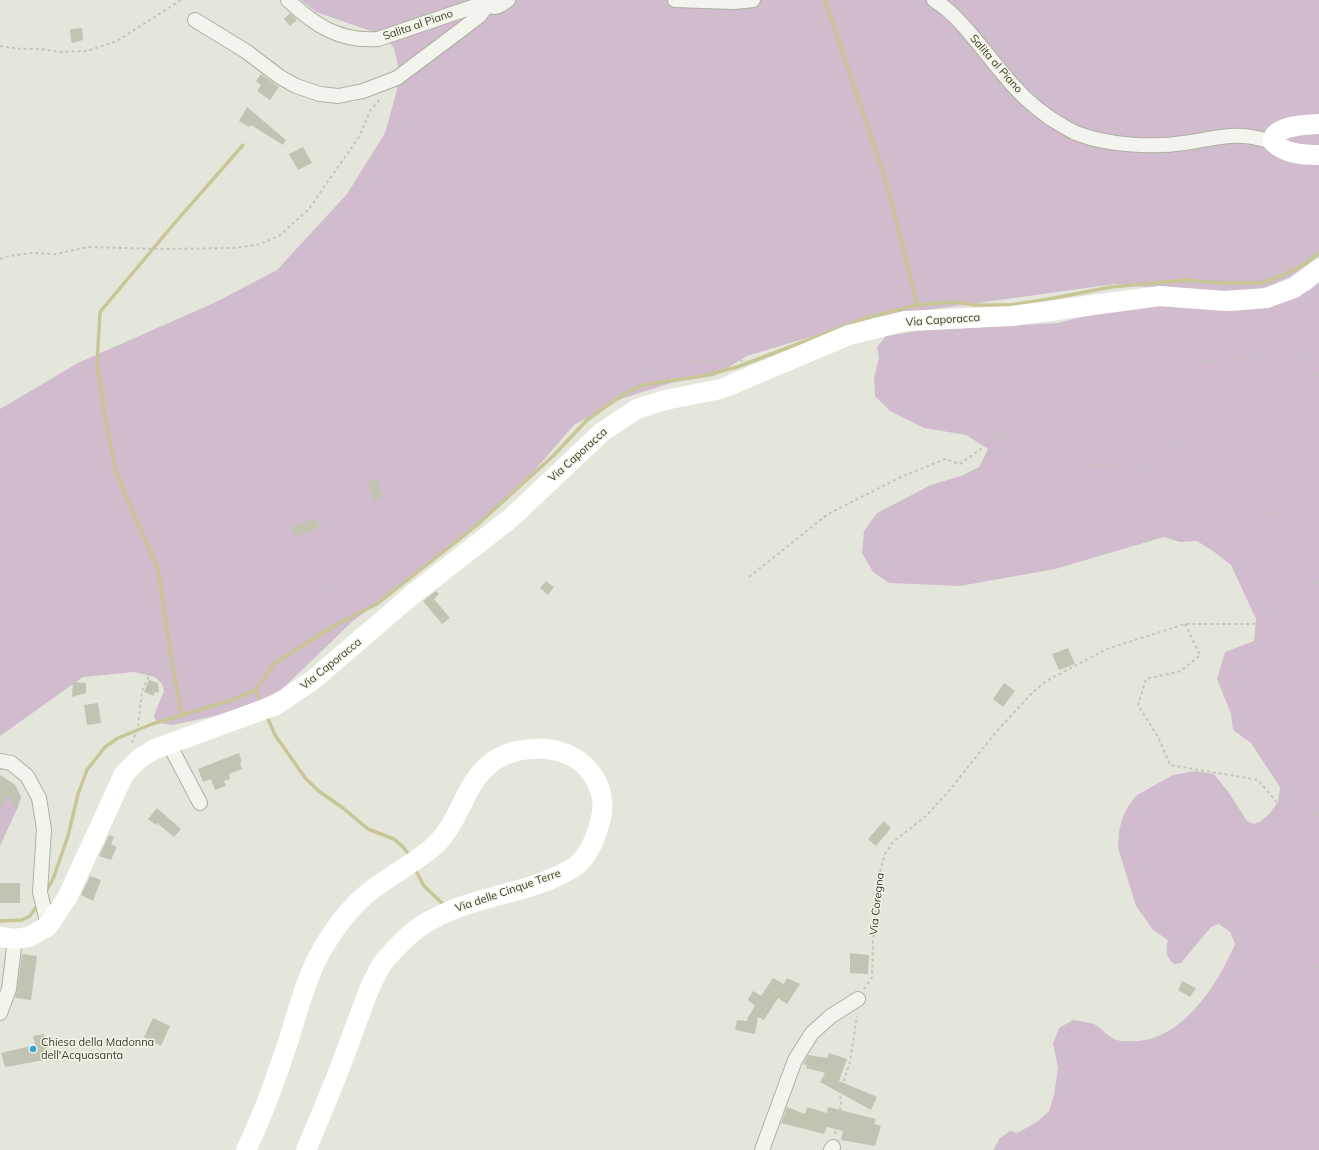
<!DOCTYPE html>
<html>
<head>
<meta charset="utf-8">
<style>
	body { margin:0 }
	canvas { display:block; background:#e5e6db }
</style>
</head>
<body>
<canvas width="1319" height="1150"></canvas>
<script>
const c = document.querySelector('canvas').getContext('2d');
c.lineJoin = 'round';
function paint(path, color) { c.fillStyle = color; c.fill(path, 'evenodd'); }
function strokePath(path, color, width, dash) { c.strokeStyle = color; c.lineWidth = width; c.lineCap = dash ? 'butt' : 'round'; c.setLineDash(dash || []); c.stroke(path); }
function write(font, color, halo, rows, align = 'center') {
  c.font = font + ' Mulish,sans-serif'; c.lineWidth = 3; c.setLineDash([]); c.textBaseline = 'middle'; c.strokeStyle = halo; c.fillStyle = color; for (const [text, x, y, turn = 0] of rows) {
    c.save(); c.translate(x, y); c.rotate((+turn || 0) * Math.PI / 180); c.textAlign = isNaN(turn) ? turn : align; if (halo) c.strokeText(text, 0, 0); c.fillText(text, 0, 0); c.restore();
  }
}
const green = new Path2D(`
	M301 0H1319V256L1290 277 1260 290 1223 291 1158 288 1115 284 876 317 747 356 714 376 674 382 621 399 574 425 529 477 466 536 353 621 281 690 245 707 214 716 173 725 159 723 155 719 154 715 164 691 162 684 155 677 134 672 83 677 0 736V409L78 363 216 302 277 270 347 194 385 133 397 90 398 66 394 48 386 39 371 31 316 12Z
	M1319 283V1150H993L1000 1138 1010 1131 1017 1133 1037 1122 1049 1111 1054 1095 1058 1068 1053 1044 1059 1028 1073 1020C1079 1021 1088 1022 1094 1024 1102 1028 1108 1037 1116 1040 1120 1041 1125 1041 1129 1041 1179 1045 1218 985 1235 944L1230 932 1219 924 1211 927 1181 963 1174 964C1166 957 1165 951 1168 940L1153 930 1136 906 1118 848 1119 831 1123 816 1129 805 1137 795 1173 775 1195 771 1214 774 1229 793 1247 821 1254 824 1260 822 1269 814 1278 802 1280 787 1251 743 1233 730 1231 714 1217 679 1225 652 1254 641 1256 619 1231 565 1213 551 1197 541 1180 542 1164 537 1055 569 960 586 889 583 873 572 862 553 864 531 877 513 931 485 961 476 979 467 988 449 966 435 924 428 890 411 875 396 874 378 879 358 877 347 886 336 917 331 1058 323 1096 313 1159 306 1233 311 1269 308 1310 290Z
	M0 775 15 785 21 797 17 809 0 846Z`);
const stream = new Path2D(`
	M825 0 883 172 900 234 917 305
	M255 690 261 703
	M266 714 275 735 306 779 320 792 343 808 368 829 394 839 403 847 410 856
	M182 715 170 651 158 569 116 473 106 422 97 364 100 312 173 225 243 145
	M415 869 424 886 442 903
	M44 895 53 879 68 836 78 794 87 770 105 747 118 738 152 724 229 701 255 690 275 663 335 625 377 604 476 526 553 456 587 420 622 395 643 385 703 376 737 367 866 318 917 305 952 302 975 305H1010L1049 299 1111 287 1186 280 1222 283H1261L1283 275 1305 264 1319 253
	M0 921 22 920 30 916 39 903`);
const building = new Path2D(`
	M290 13 297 20 290 26 284 19Z
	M82 28 83 40 73 43 71 41 70 29Z
	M261 74 279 87 270 100 257 91 261 85 256 81Z
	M247 107 286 140 283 145 251 125 249 127 239 121Z
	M303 147 312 163 298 170 289 154Z
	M376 479 384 497 374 501 367 482Z
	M316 518 320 528 295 536 291 526Z
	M546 581 554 587 548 595 540 588Z
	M436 591 439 594 434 599 450 618 442 624 423 601Z
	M1068 648 1075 664 1059 670 1052 654Z
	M149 680 158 683 159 692 154 693V696L144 692Z
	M73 682 86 683V693L72 697Z
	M1004 683 1015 691 1003 707 993 699Z
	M98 703 101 723 87 725 84 705Z
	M239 753 242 762 240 763 242 769 229 774 230 779 224 781 226 786 215 790 211 779 203 782 198 769Z
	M0 775 15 785 21 797 17 809 8 795 0 810Z
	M157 808 181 829 174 837 157 823 156 825 148 819Z
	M884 821 891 828 876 846 868 839Z
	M109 835 114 837 111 844 117 847 111 860 99 856Z
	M90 876 101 880 93 901 81 895Z
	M0 883H20V903H0Z
	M850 953 869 955 868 974 850 973Z
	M22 954 37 956 31 1000 15 998 17 990Z
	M773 978 784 984 787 978 800 984 787 1004 778 998 764 1020 758 1017 755 1034 735 1030 737 1020 747 1021 748 1017 755 1006 748 1000 753 991 761 996Z
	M1182 981 1196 988 1190 997 1178 990Z
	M153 1018 170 1026 161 1046 144 1037Z
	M44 1034 50 1059 5 1067 1 1053 35 1045 33 1036Z
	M829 1053 847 1059 839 1081 877 1097 871 1110 820 1082 825 1073 806 1068 807 1065 803 1064 808 1055 827 1058Z
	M787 1107 805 1114 807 1107 827 1113 828 1107 876 1119 874 1124 881 1126 875 1146 841 1140 843 1131 827 1127 824 1134 781 1123Z`);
const path = new Path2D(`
	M0 46 22 49H40L60 52 87 51 117 41 181 0
	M0 259 9 256 33 253 56 254 88 247 162 249 232 248 257 245 279 236 308 210 359 137 370 111 381 98
	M1001 436 1026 449 1086 464 1147 469 1205 488 1252 509 1297 518 1319 529
	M1147 469 1170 446 1200 435 1275 409 1307 386 1319 375
	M749 577 828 514 901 477 945 459 960 464 997 437 1122 385 1207 361 1274 355 1285 365 1319 351
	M1185 624 1200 655 1181 671 1146 679 1138 705 1158 737 1170 765 1258 780 1293 821 1319 813
	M132 743 138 727 142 691 151 672 316 592 388 568 451 511 497 481 528 450 587 399 648 371 690 362 740 359 744 363
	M864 989 872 977 873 942 879 876 885 854 893 842 926 816 948 792 996 732 1031 694 1046 681 1107 649 1185 624H1252L1275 621 1306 607 1311 592 1319 581
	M835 1134 841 1104 840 1092 850 1062 857 1016
	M1145 1150 1160 1138 1183 1103 1199 1073 1227 1043 1255 997 1278 981 1307 969 1319 967`);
const street = new Path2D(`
	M288 0C314 25 340 42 378 39L487 2
	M675 0 734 2 753 0
	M934 0C959 15 981 48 1000 70 1014 88 1031 105 1050 118 1058 123 1067 129 1076 133 1105 145 1153 148 1184 143 1203 141 1223 134 1243 136 1253 136 1263 140 1273 142
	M488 5C496 10 502 4 508 0
	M195 20 247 52 280 77 296 86 320 94 338 96 363 91 397 78 461 30 479 16 488 5
	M169 744 200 803
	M0 761 11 763 27 776 39 798 44 829 40 892 48 926
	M0 1013 9 989 15 939
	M762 1150 795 1060 812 1033 831 1016 858 999
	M831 1150 833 1147`);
const secondary = new Path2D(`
	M1319 124C1307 125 1272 125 1273 142 1285 154 1303 155 1319 155
	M0 937 15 939 29 937 48 926 67 898 124 774 140 758 155 749 276 705 313 680 412 595 511 518 602 432 637 409 665 400 721 389 849 335 905 321 1012 316 1160 296 1225 301 1266 298 1294 288 1319 269
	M246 1150C264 1113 277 1075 290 1036 298 1010 305 982 318 957 331 933 348 909 369 892 389 876 413 864 433 847 449 833 456 815 466 796 483 761 506 747 546 749 567 751 585 761 595 779 603 792 604 808 600 822 596 837 588 856 576 866 574 868 570 869 567 871 538 888 503 893 472 903 458 907 444 913 431 920 413 929 398 946 385 960 377 970 372 983 367 995 359 1015 352 1036 344 1057 332 1089 319 1119 306 1150`);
const markers = [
	[33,1049,4,"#3ca3d0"]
];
const streetNames = [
	["Salita al Piano",418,25,-19],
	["Salita al Piano",996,64,49],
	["Via Caporacca",943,320,-4],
	["Via Caporacca",578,455,-42],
	["Via Caporacca",331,664,-39],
	["Via delle Cinque Terre",508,891,-19],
	["Via Coregna",877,904,-84]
];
const poiNames = [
	["Chiesa della Madonna",41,1043],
	["dell'Acquasanta",41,1056]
];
paint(green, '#d0bccc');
strokePath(stream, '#c8c695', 3.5);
paint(building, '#c2c3b3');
strokePath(street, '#aeb0a1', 16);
strokePath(path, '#c4c4ba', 2, [3, 3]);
strokePath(street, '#f4f4ee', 14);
strokePath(secondary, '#fff', 20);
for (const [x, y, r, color] of markers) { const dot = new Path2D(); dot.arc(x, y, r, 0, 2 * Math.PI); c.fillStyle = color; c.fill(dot); strokePath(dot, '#f4f4ea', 1.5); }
write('11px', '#3a3c25', '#f4f4ea', streetNames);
write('11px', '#3a3c25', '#f4f4ea', poiNames, 'left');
</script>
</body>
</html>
